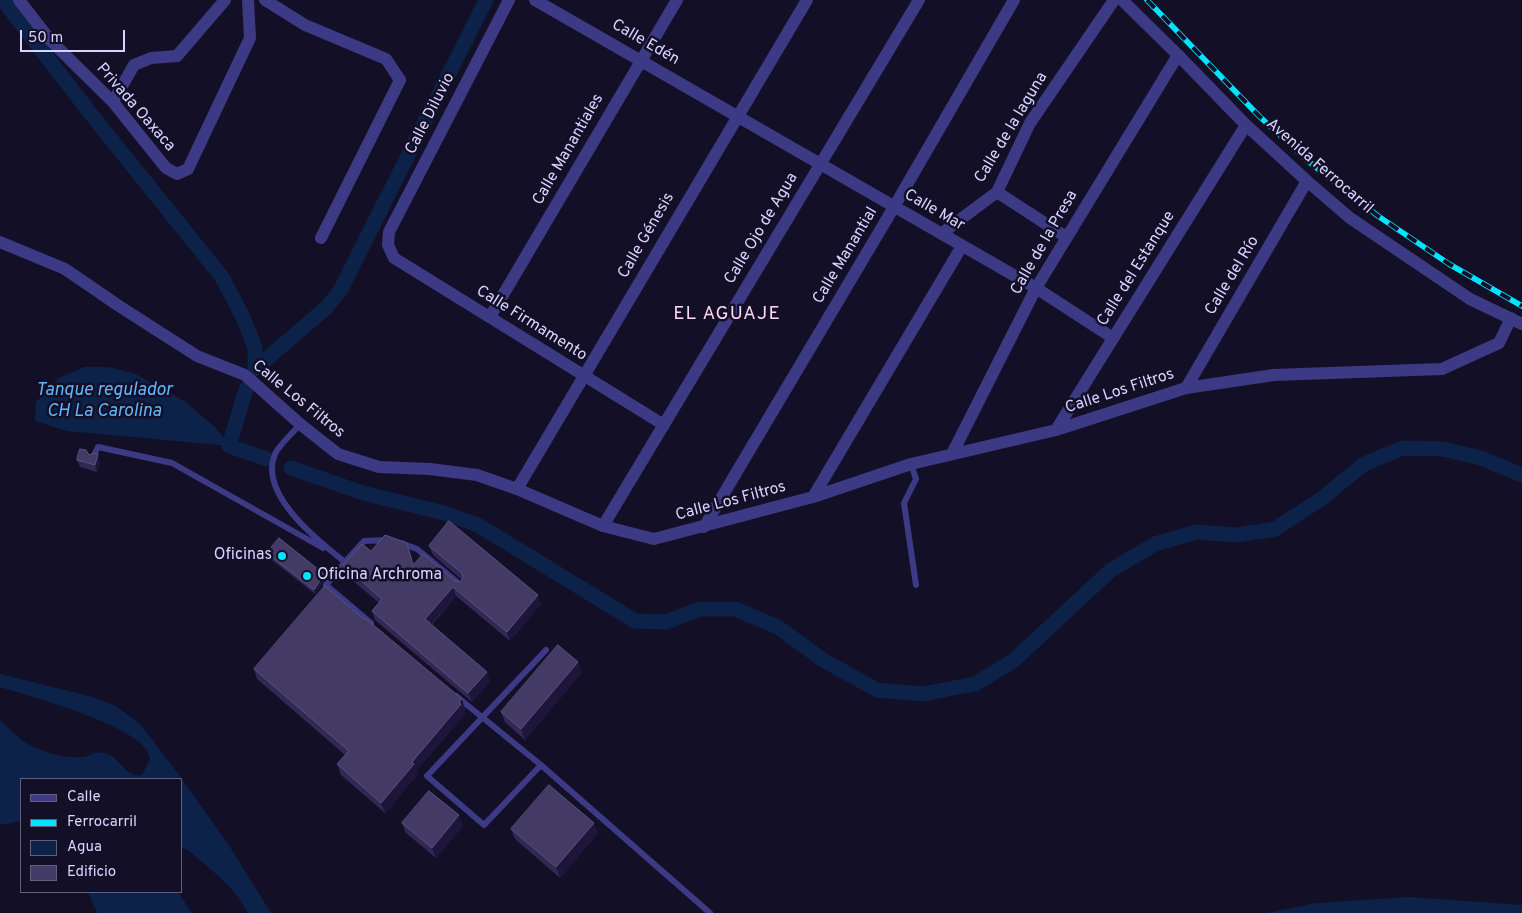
<!DOCTYPE html>
<html>
<head>
<meta charset="utf-8">
<style>
	body { margin:0 }
	#map { position:relative; width:1522px; height:913px; overflow:hidden; background:#130f26; font-family:Overpass,sans-serif }
	canvas { display:block }
	.legend { position:absolute; left:20px; top:778px; width:162px; height:115px; box-sizing:border-box; background:#130f26; border:1px solid #625e7d; margin:0; padding:6px 9px; list-style:none; font-size:15px; color:#d9d4ff }
	.legend li { display:flex; align-items:center; gap:10px; height:25px }
	.legend b { width:25px; border:1px solid #625e7d }
	.scale { position:absolute; left:20px; top:30px; width:105px; height:22px; box-sizing:border-box; border:2px solid #d9d4ff; border-top:0; padding-left:6px; font-size:15px; line-height:18px; white-space:nowrap; color:#d9d4ff; -webkit-text-stroke:4px #130f26; paint-order:stroke }
</style>
</head>
<body>
<div id="map">
<canvas width="1522" height="913"></canvas>
<ul class="legend">
<li><b style="height:6px;background:#3d3a85"></b>Calle</li>
<li><b style="height:6px;background:#00e5ff"></b>Ferrocarril</li>
<li><b style="height:14px;background:#0c2248"></b>Agua</li>
<li><b style="height:14px;background:#433a66"></b>Edificio</li>
</ul>
<div class="scale">50 m</div>
</div>
<script>
const c = document.querySelector('canvas').getContext('2d');
c.lineJoin = 'round';
function paint(path, color) { c.fillStyle = color; c.fill(path, 'evenodd'); }
function strokePath(path, color, width, dash) { c.strokeStyle = color; c.lineWidth = width; c.lineCap = dash ? 'butt' : 'round'; c.setLineDash(dash || []); c.stroke(path); }
function write(font, color, halo, rows, align = 'center') {
  c.font = font + ' Overpass,sans-serif'; c.lineWidth = 5; c.setLineDash([]); c.textBaseline = 'middle'; c.strokeStyle = halo; c.fillStyle = color; for (const [text, x, y, turn = 0] of rows) {
    c.save(); c.translate(x, y); c.rotate((+turn || 0) * Math.PI / 180); c.textAlign = isNaN(turn) ? turn : align; if (halo) c.strokeText(text, 0, 0); c.fillText(text, 0, 0); c.restore();
  }
}
const water = new Path2D(`
	M84 367H108L136 374 184 401 216 428 229 446 67 431 35 421 36 402 59 378Z
	M0 674 93 697 116 706 140 724 180 776 228 844 271 913H248C234 886 209 868 186 849L181 848V779H21V821L0 825V720C8 727 17 737 26 743 41 752 66 759 83 757 91 756 95 750 105 753 120 757 125 778 142 775L150 759C149 756 148 751 146 749 129 724 31 696 0 687Z
	M88 892H178L192 913H97Z
	M1409 897 1522 905V913H1267L1316 903Z`);
const canal = new Path2D(`
	M3 0 94 118 222 277 243 317 255 348V368
	M255 369 327 307 341 289 486 0
	M246 389 229 446 267 459
	M291 468 363 493 444 513 478 525 635 621 666 622 699 609H735L778 627 823 660 877 690 923 694 975 684 1013 661 1111 570 1155 544 1196 532 1237 535 1275 529 1321 499 1364 464 1403 448 1443 449 1481 458 1522 475`);
const service = new Path2D(`
	M300 424C294 432 279 445 275 454 258 494 318 541 345 562L326 585 371 623
	M93 457 98 447 172 463 323 548
	M911 464 916 479 904 503 916 585
	M401 543 417 549 462 586
	M345 562 364 541 387 540
	M456 696 541 765 710 913
	M541 765 484 825 427 776 546 650`);
const minor = new Path2D(`
	M19 0 50 40 113 102 166 168 177 174 188 169 250 38 248 0
	M265 0 305 25 386 59 400 80 321 238
	M509 0 389 232 388 245 394 258 664 425
	M535 0 1036 288 1113 338
	M807 0 517 489 603 526 654 539 813 497 911 464 1056 430 1186 388 1274 375 1442 369 1499 343 1511 318
	M1122 0 1178 55 1246 125 1307 181 1350 218 1470 299 1522 324
	M113 102 134 65 151 58 177 56 225 0
	M997 192 1066 237
	M941 234 997 192 1030 123 1114 0
	M490 317 677 0
	M1186 388 1307 181
	M1056 430 1246 125
	M952 454 1036 288 1178 55
	M813 497 962 246
	M603 526 919 0
	M704 527 894 207 1014 0`);
const tertiary = new Path2D(`
	M0 242 65 269 119 306 197 356 245 375 300 424 338 454 379 467 430 469 477 475 517 489`);
const rail = new Path2D(`
	M1147 0 1259 116 1308 161 1378 216 1449 264 1522 306`);
const wall = new Path2D(`
	M89 455 100 461 97 472 80 467 77 460Z
	M407 543 414 564 455 581 460 582 462 580 433 555 429 546 541 604 510 641 456 596 432 625 490 681 472 702 375 620 372 611 379 603 346 575 343 565 371 551Z
	M267 553 324 574 326 578 315 594 268 557Z
	M364 619 462 699 465 710 464 711 465 714 417 770 418 774 385 813 341 775 337 764 345 755 257 679 254 669Z
	M582 672 525 740 505 722 501 712Z
	M402 823 463 826 436 858 406 833Z
	M511 829 598 833 560 878 515 839Z`);
const shadedWall = new Path2D(`
	M98 454 100 461 97 472 95 465Z
	M407 543 411 552 416 575 413 565Z
	M324 574 326 578 315 594 314 590Z
	M453 587 456 596 428 628 425 619Z
	M538 595 541 604 510 641 507 632Z
	M578 662 582 672 525 740 521 729Z
	M487 672 490 681 472 702 468 693Z
	M462 699 465 710 464 711 465 714 417 770 418 774 385 813 381 803 412 762Z
	M459 815 463 826 436 858 432 848Z
	M594 823 598 833 560 878 556 867Z`);
const building = new Path2D(`
	M80 449 86 450 89 455 95 453 98 454 95 465 77 460Z
	M449 521 538 595 507 632 453 587 425 619 487 672 468 693 372 611 382 599 343 565 362 544 371 551 385 535 407 543 413 565 423 554 455 581 460 582 463 578 462 573 429 546Z
	M279 538 324 574 314 590 267 553Z
	M325 586 364 619 365 618 462 699 459 702 461 704 412 762 414 764 381 803 337 764 349 751 254 669Z
	M558 645 578 662 521 729 501 712Z
	M549 785 594 823 556 867 511 829Z
	M429 791 459 815 432 848 402 823Z`);
const markers = [
	[282,556,5,"#00e5ff"],
	[307,576,5,"#00e5ff"]
];
const streetNames = [
	["Calle Edén",645,43,30],
	["Privada Oaxaca",135,108,49],
	["Calle Diluvio",431,114,-63],
	["Calle de la laguna",1012,128,-59],
	["Calle Manantiales",569,150,-60],
	["Avenida Ferrocarril",1319,167,41],
	["Calle Mar",934,211,30],
	["Calle Ojo de Agua",762,229,-59],
	["Calle Génesis",647,236,-60],
	["Calle de la Presa",1045,243,-60],
	["Calle Manantial",846,256,-59],
	["Calle del Estanque",1137,269,-58],
	["Calle del Río",1233,276,-59],
	["Calle Firmamento",531,324,32],
	["Calle Los Filtros",1120,392,-18],
	["Calle Los Filtros",298,400,39],
	["Calle Los Filtros",731,502,-15]
];
const poiNames = [
	["Oficinas",272,556],
	["Oficina Archroma",317,576,"left"]
];
const waterNames = [
	["Tanque regulador",104,391],
	["CH La Carolina",104,412]
];
const quarterNames = [
	["EL AGUAJE",727,315]
];
paint(water, '#0c2248');
strokePath(canal, '#0c2248', 15);
strokePath(service, '#3d3a85', 6);
strokePath(minor, '#3d3a85', 12);
strokePath(tertiary, '#3d3a85', 12);
strokePath(rail, '#00e5ff', 5.5);
strokePath(rail, '#130f26', 4, [11]);
paint(wall, '#312854');
paint(shadedWall, '#1d163a');
paint(building, '#433a66');
strokePath(building, '#5a527e', 1);
for (const [x, y, r, color] of markers) { const dot = new Path2D(); dot.arc(x, y, r, 0, 2 * Math.PI); c.fillStyle = color; c.fill(dot); strokePath(dot, '#130f26', 2); }
write('16px', '#d9d4ff', '#130f26', streetNames);
write('16px', '#d9d4ff', '#130f26', poiNames, 'right');
write('italic 18px', '#62b6ff', '#130f26', waterNames);
c.letterSpacing = '1px';
write('19px', '#ffd6f0', '#130f26', quarterNames);
c.letterSpacing = '0px';
</script>
</body>
</html>
